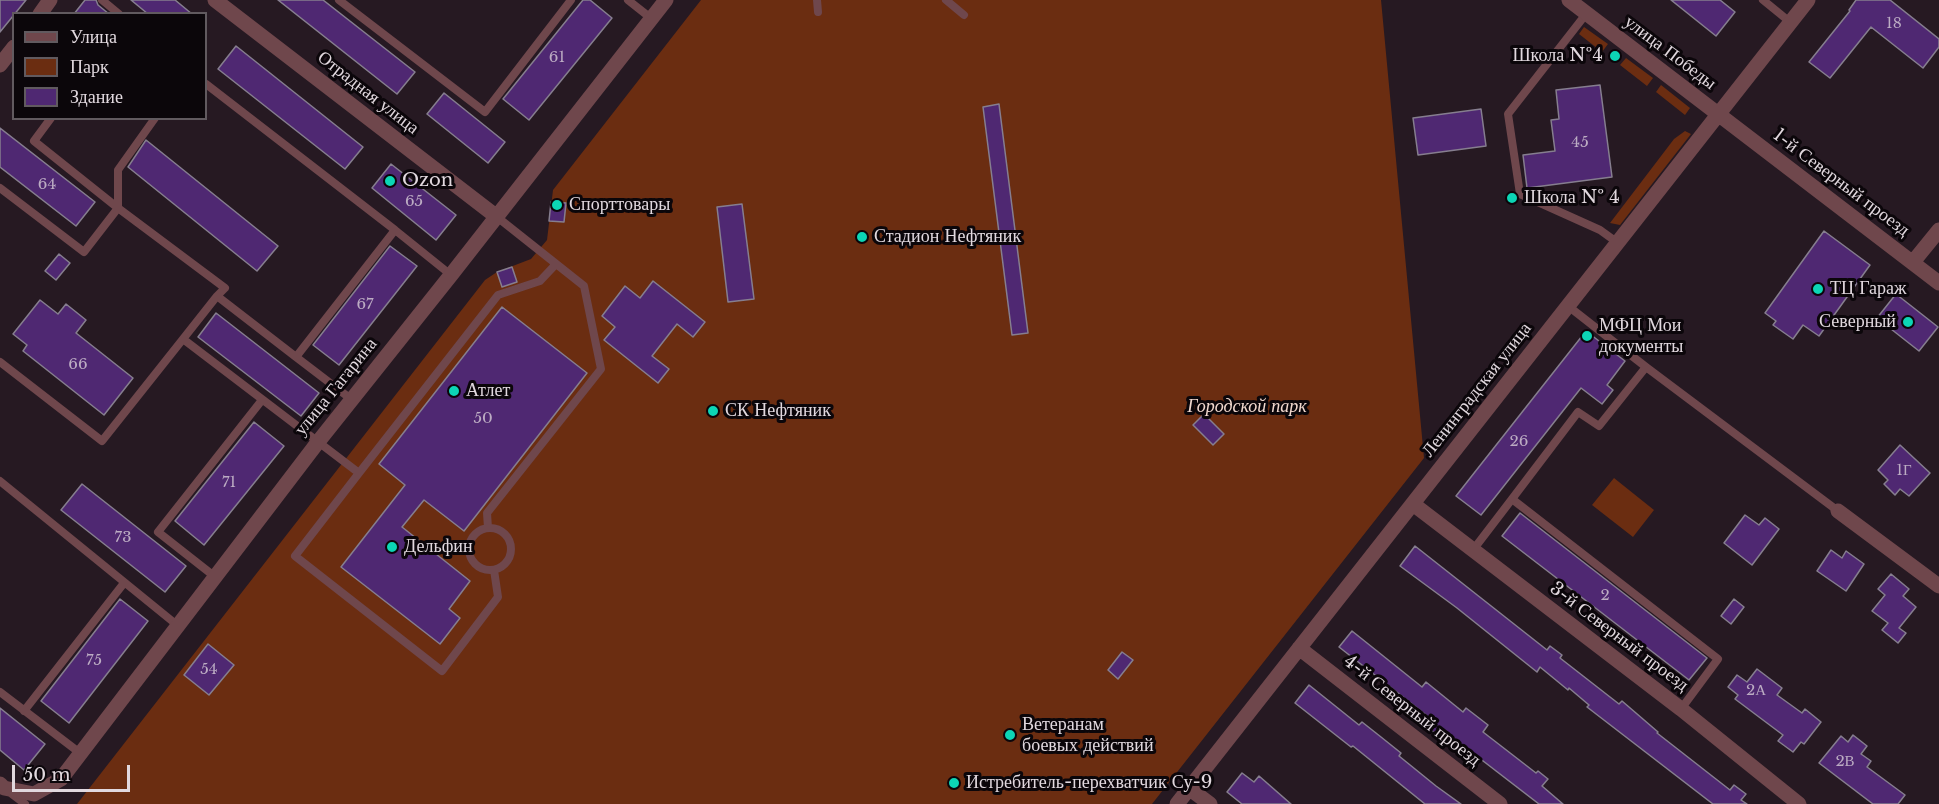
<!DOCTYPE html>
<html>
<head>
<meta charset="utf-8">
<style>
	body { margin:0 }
	#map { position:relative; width:1939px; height:804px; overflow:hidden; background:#261922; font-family:"Libre Baskerville",serif }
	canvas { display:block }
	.legend { position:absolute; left:12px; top:12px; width:195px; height:108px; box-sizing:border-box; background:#0b060a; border:2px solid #615a5f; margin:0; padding:8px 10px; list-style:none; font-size:18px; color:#e1d8de }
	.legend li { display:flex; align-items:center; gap:12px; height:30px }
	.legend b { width:30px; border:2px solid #615a5f }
	.scale { position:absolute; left:12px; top:765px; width:118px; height:27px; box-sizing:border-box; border:3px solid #e1d8de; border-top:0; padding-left:8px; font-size:18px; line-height:21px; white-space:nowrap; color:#e1d8de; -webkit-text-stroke:4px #0b060a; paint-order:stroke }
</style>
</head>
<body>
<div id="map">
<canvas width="1939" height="804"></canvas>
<ul class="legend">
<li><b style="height:8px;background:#6f474c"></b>Улица</li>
<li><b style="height:16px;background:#6b2d11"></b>Парк</li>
<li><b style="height:16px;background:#4f2872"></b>Здание</li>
</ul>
<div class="scale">50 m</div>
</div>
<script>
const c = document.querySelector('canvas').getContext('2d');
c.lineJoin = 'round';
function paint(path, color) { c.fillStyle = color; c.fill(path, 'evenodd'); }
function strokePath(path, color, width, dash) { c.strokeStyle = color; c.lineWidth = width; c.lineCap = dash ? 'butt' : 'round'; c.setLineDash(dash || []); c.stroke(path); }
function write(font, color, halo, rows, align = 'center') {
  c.font = font + ' "Libre Baskerville",serif'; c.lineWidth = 6; c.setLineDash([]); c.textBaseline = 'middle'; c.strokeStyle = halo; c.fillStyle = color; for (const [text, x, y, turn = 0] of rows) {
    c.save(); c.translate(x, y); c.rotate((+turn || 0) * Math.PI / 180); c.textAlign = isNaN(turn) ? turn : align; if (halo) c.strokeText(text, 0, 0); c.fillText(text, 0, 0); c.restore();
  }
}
const green = new Path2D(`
	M701 0H1381L1424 458 1152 804H77L485 280 497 272 531 259 547 240 553 190Z
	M1584 27 1608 44 1602 52 1579 34Z
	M1626 58 1653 78 1647 86 1620 65Z
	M1661 85 1690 108 1685 115 1656 92Z
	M1685 131 1691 134 1620 225 1610 223 1674 139Z
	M1614 478 1654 510 1633 537 1592 505Z`);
const building = new Path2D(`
	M0 0H26L0 32Z
	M85 0H96L98 5 109 14H74Z
	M131 0H175L192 14H148Z
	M278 0H323L415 72 397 94Z
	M583 0H590L612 18 529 120 503 99Z
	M1671 0H1720L1735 12 1716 36Z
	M1856 0H1890L1939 39V47L1923 68 1871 27 1830 78 1809 62 1850 11 1849 10Z
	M236 46 363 147 345 169 218 69Z
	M1600 85 1612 177 1527 188 1523 155 1555 151 1551 120 1559 119 1556 90Z
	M444 93 505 142 488 163 427 114Z
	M999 104 1028 333 1012 335 983 107Z
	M1481 109 1486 146 1418 155 1413 118Z
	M0 128 95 202 76 226 0 167Z
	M146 140 278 246 257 271 128 167Z
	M391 164 456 215 436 240 372 188Z
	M551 202 566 203 564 222 549 221Z
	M742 204 754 299 728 302 717 207Z
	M1824 231 1870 265 1819 336 1803 325 1793 339 1773 325 1776 321 1765 313Z
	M390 246 417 266 339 365 313 345Z
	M59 254 70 263 56 280 45 271Z
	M512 267 517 282 502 287 497 272Z
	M653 281 705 322 693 337 677 324 652 356 669 369 658 383 604 340 615 327 602 316 625 286 640 298Z
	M1896 294 1938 327 1919 351 1877 318Z
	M40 300 58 314 66 304 86 320 76 333 133 378 104 415 23 351 27 345 13 334Z
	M502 307 587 373 464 531 424 500 402 527 470 581 449 609 460 618 440 644 341 567 405 485 379 464Z
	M216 313 319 393 301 416 198 337Z
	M1586 331 1625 361 1607 385 1613 390 1602 404 1581 388 1481 515 1456 496Z
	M1204 414 1224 434 1213 445 1193 425Z
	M254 422 284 446 204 545 175 521Z
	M1900 445 1930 473 1909 496 1900 489 1895 495 1884 484 1888 480 1878 470Z
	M82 484 186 566 165 592 61 510Z
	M1520 513 1707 658 1689 680 1502 536Z
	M1745 515 1759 525 1765 518 1779 529 1752 565 1724 543Z
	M1415 546 1547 650 1550 646 1562 655 1560 658 1619 704 1622 701 1658 732 1657 733 1730 790 1734 785 1746 794 1741 800 1747 804H1713L1587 707 1589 705 1569 688 1568 690 1540 667 1537 672 1457 608 1400 566Z
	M1831 550 1842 558 1846 551 1864 564 1846 591 1817 571Z
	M1891 574 1909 589 1903 596 1916 607 1899 628 1906 633 1898 643 1882 630 1888 623 1872 611 1885 595 1878 589Z
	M120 599 148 621 69 723 41 701Z
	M1734 599 1744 607 1731 624 1721 616Z
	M1352 631 1422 687 1426 682 1463 712 1466 708 1488 725 1483 732 1536 773 1538 771 1548 779 1542 786 1563 804H1539L1439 727 1435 733 1424 725 1430 718 1339 647Z
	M208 644 234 665 209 695 184 675Z
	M1122 652 1133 660 1118 679 1108 670Z
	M1757 669 1782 688 1777 695 1802 713 1805 709 1821 722 1804 744 1801 742 1793 752 1778 741 1783 735 1735 699 1738 695 1728 687 1737 675 1747 682Z
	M1309 685 1359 725 1362 722 1381 737 1401 753 1399 756 1436 786 1461 804H1425L1353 746 1351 747 1295 703Z
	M0 708 45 744 24 770 0 750Z
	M1853 735 1867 746 1861 754 1871 761 1867 767 1905 795 1898 804H1873L1819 763 1841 736 1848 742Z
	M1242 773 1254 782 1259 776 1291 804H1242L1227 792Z`);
const lane = new Path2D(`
	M102 0 119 14
	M339 0 485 112 571 0
	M628 0 652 19
	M817 0 818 12
	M946 0 964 15
	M1763 0 1790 22
	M1586 14 1508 114 1520 194 1600 230 1618 243
	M206 84 395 230
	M51 118 34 141 118 208 225 288 217 296
	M0 188 84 252 118 208V170L155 118
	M1568 306 1646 367 1599 426 1578 412 1512 499 1718 659 1681 709
	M296 357 217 296 183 339 359 473 295 556 442 671 498 597 494 570
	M0 362 102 441 183 339
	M1646 367 1838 511
	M351 399 296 357 395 230 451 275
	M359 473 498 295 540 281 556 264
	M0 481 177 625
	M488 528 487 513 601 369 584 286 497 217
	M469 549a21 21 0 1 1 42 0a21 21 0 1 1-42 0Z
	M1473 550 1512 499
	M214 576 158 532 262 400
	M0 692 80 753
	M24 711 124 583
	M12 794 25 804`);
const street = new Path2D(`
	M215 0 497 217
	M1569 0 1939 283
	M40 14 50 0
	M0 65 14 47
	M1913 262 1939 230
	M1413 504 1681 709 1799 804
	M1838 511 1939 586
	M1299 648 1500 804
	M0 784 4 788 34 794 61 779 318 442 451 275 666 0
	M1190 789 1210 804
	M1177 804 1808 0`);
const markers = [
	[1615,56,6,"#0cd5b5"],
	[390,181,6,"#0cd5b5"],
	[1512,198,6,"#0cd5b5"],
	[557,205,6,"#0cd5b5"],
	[862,237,6,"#0cd5b5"],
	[1818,289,6,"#0cd5b5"],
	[1908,322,6,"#0cd5b5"],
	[1587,336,6,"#0cd5b5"],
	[454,391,6,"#0cd5b5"],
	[713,411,6,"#0cd5b5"],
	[392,547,6,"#0cd5b5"],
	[1010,735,6,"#0cd5b5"],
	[954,783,6,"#0cd5b5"]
];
const numberNames = [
	["18",1894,24],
	["61",557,58],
	["45",1580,143],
	["64",47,185],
	["65",414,202],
	["67",365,305],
	["66",78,365],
	["50",483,419],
	["26",1519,442],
	["1Г",1904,471],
	["71",229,483],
	["73",123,538],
	["2",1605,596],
	["75",94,661],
	["54",209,670],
	["2А",1756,691],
	["2В",1845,762]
];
const streetNames = [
	["улица Победы",1670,53,37],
	["Отрадная улица",368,93,38],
	["1-й Северный проезд",1841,183,37],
	["улица Гагарина",336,387,-51],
	["Ленинградская улица",1477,390,-52],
	["3-й Северный проезд",1619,637,37],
	["4-й Северный проезд",1412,711,38]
];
const poiNames = [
	["Школа №4",1603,56,"right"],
	["Ozon",402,181],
	["Школа № 4",1524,198],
	["Спорттовары",569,205],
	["Стадион Нефтяник",874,237],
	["ТЦ Гараж",1830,289],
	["Северный",1896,322,"right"],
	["МФЦ Мои",1599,326],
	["документы",1599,347],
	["Атлет",466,391],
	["СК Нефтяник",725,411],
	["Дельфин",404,547],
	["Ветеранам",1022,725],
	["боевых действий",1022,746],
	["Истребитель-перехватчик Су-9",966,783]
];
const parkNames = [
	["Городской парк",1247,407]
];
paint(green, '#6b2d11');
paint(building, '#4f2872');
strokePath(building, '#867e8f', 1.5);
strokePath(lane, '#6f474c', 8);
strokePath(street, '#6f474c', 15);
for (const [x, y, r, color] of markers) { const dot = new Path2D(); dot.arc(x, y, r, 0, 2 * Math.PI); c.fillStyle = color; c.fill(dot); strokePath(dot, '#0b060a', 2); }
write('15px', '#bcacc3', null, numberNames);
write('18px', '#e1d8de', '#0b060a', streetNames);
write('18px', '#e1d8de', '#0b060a', poiNames, 'left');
write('italic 18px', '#f1d8ce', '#0b060a', parkNames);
</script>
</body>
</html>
